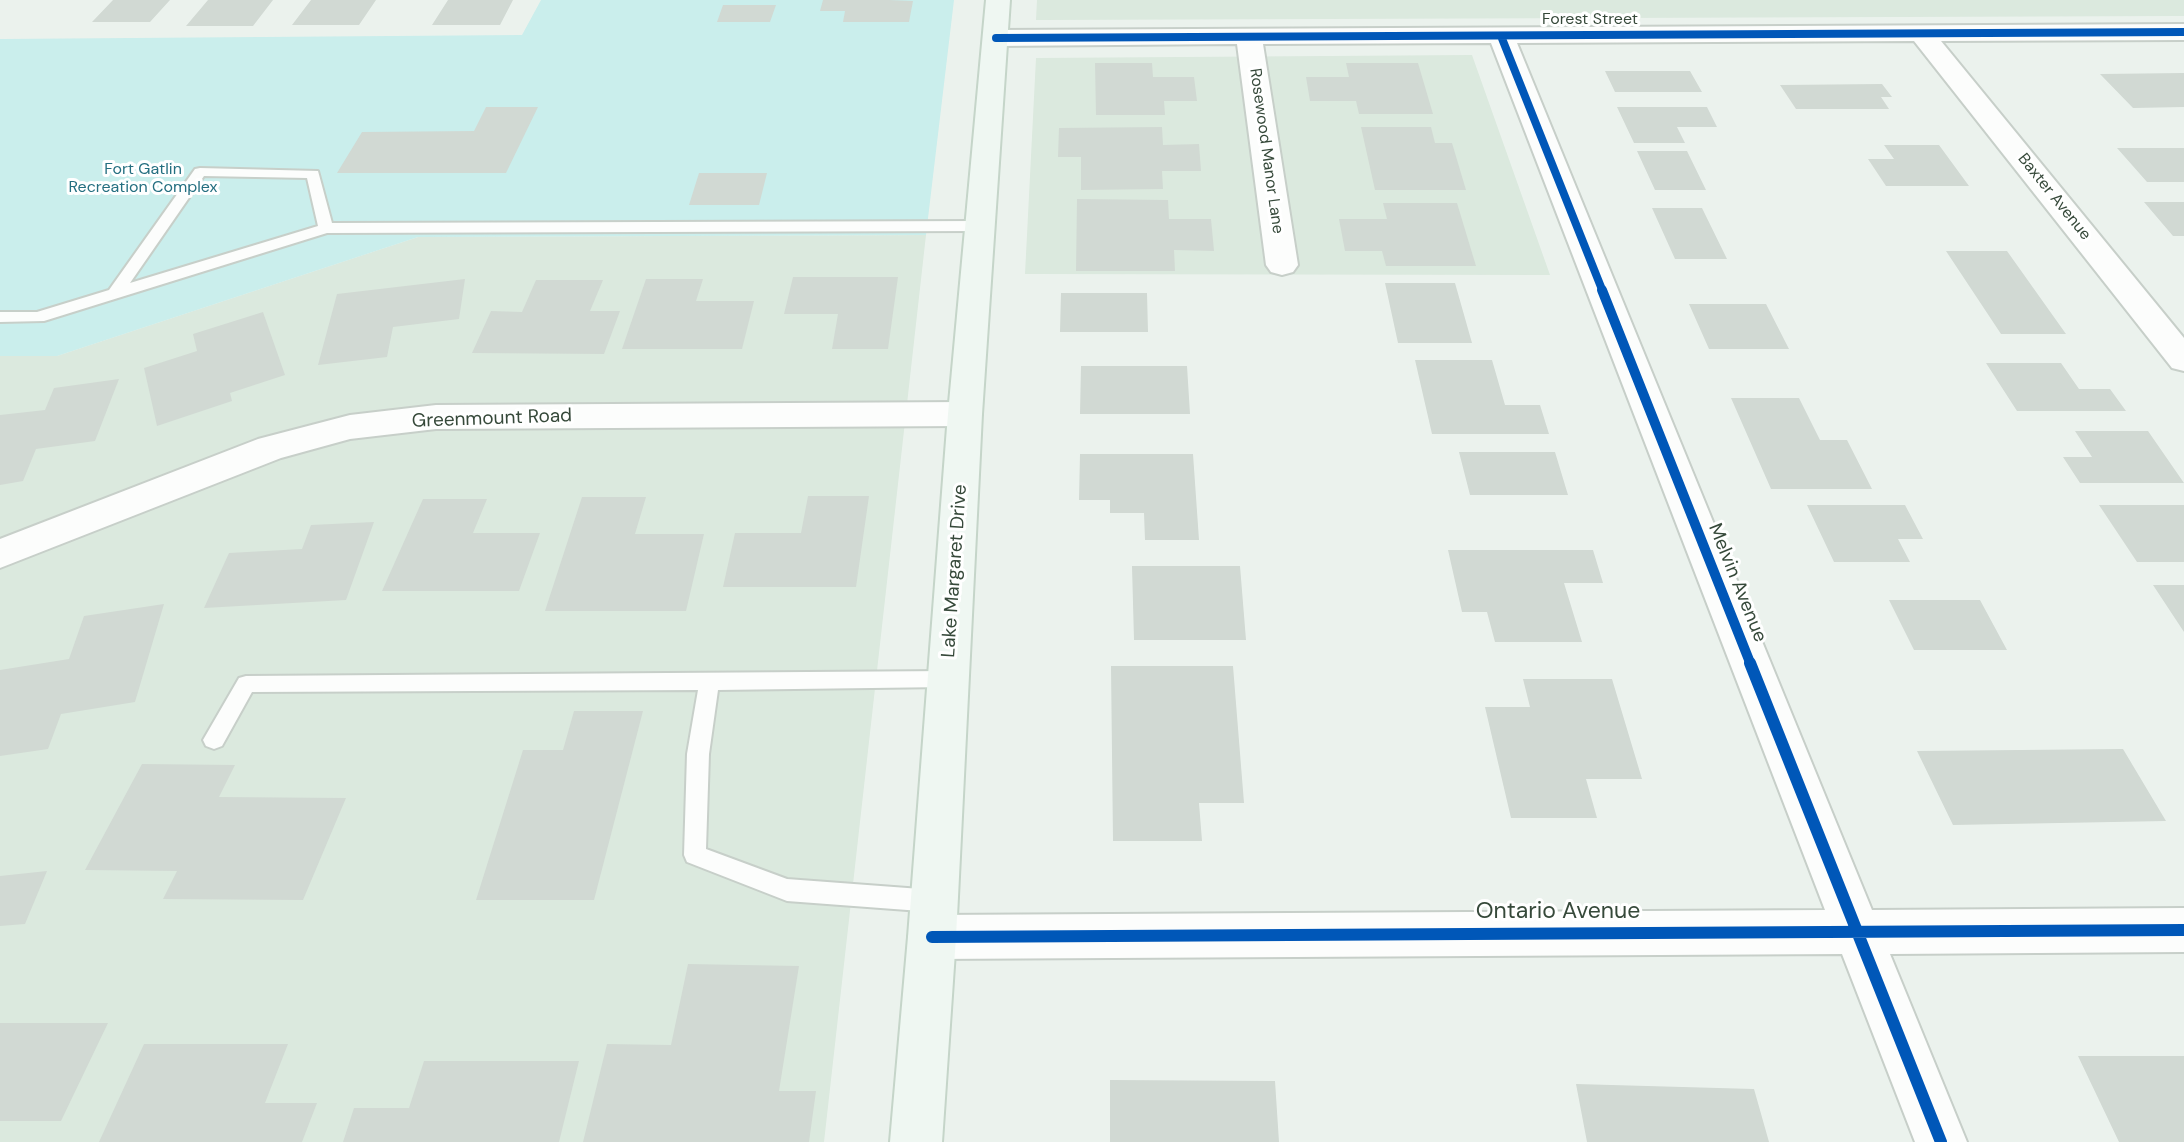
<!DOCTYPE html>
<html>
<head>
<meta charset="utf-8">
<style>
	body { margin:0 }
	canvas { display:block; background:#ebf2ed }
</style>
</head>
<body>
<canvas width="2184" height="1142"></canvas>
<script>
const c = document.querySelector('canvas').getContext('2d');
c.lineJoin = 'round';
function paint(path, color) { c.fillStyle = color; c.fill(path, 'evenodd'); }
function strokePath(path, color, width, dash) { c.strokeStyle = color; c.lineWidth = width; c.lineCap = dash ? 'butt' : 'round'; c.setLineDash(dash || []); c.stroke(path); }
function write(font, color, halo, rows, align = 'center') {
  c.font = font + ' "DM Sans",sans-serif'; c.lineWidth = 6; c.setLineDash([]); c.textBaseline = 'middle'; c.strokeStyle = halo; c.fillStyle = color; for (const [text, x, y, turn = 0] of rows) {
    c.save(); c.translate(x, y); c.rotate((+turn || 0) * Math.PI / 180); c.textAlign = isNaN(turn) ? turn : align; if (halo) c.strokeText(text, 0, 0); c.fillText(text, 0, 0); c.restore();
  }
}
const residential = new Path2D(`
	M1037 0H2184V16L1036 20Z
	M1472 55 1550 275 1025 274 1036 58Z
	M926 235 824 1142H0V356H57L418 237Z`);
const green = new Path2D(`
	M541 0H954L926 235 418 237 57 356H0V39L522 35Z`);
const building = new Path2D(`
	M113 0H170L150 22H92Z
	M208 0H273L253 26H186Z
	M311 0H376L359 25H292Z
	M448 0H513L500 25H432Z
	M823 0H889L913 1 909 22H843L845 11H820Z
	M723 5H776L770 22H717Z
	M1095 63H1152L1153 77H1194L1197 101H1164L1165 115H1096Z
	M1346 63H1418L1433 114H1359L1356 101H1310L1306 77H1349Z
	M1605 71H1690L1702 92H1615Z
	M2184 73V107L2133 108 2100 74Z
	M1882 84 1892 97H1881L1889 109H1796L1780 85Z
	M486 107H538L506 173H337L362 132 474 131Z
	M1617 107H1707L1717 127H1677L1685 143H1634Z
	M1162 127 1163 145 1199 144 1201 171H1162L1163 189 1081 190V157H1058L1059 128Z
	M1361 127H1431L1435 143H1452L1466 190H1375Z
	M1884 145H1939L1969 186H1886L1868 159H1894Z
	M2117 148H2184V182H2147Z
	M1637 151H1687L1706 190H1655Z
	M699 173H767L759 205H689Z
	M1077 199 1168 200 1169 219H1211L1214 251 1174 250 1175 271H1076Z
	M2144 202H2184V236H2173Z
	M1383 203H1457L1476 266H1386L1382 251H1345L1339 219H1387Z
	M1652 208H1702L1727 259H1675Z
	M1946 251H2007L2066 334H2001Z
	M793 277H898L888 349H832L838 314H784Z
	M465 279 459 319 393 327 387 357 318 365 337 294Z
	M646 279H703L696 301H754L742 349H622Z
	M536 280H603L590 311H620L604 354 472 353 491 311 522 312Z
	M1385 283H1455L1472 343H1398Z
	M1061 293H1147L1148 332H1060Z
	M1689 304H1766L1789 349H1709Z
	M263 312 285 375 230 393 232 401 157 426 144 368 197 351 193 334Z
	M1415 360H1492L1505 405H1540L1549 434H1432Z
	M1986 363H2061L2079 389H2110L2126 411H2017Z
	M1081 366H1187L1190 414H1080Z
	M119 379 95 441 36 449 23 481 0 485V415L45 410 54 388Z
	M1731 398H1799L1820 440H1847L1872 489H1771Z
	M2075 431H2148L2184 483H2080L2063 457H2092Z
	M1459 452H1555L1568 495H1470Z
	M1080 454H1193L1199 540H1145L1144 513H1110V500H1079Z
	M808 496H869L856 587H723L735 533H801Z
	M582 497H646L635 534H704L686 611H545Z
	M423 499H487L473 533H540L519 591H382Z
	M1807 505H1905L1923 539H1898L1910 562H1834Z
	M2099 505H2184V562H2137Z
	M374 522 346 600 204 608 229 553 302 549 311 525Z
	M1448 550H1593L1603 583H1564L1582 642H1495L1487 612H1462Z
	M1132 566H1240L1246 640H1134Z
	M2153 585H2184V632Z
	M1889 600H1980L2007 650H1914Z
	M164 604 135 702 61 714 48 749 0 756V670L69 659 84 616Z
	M1111 666H1233L1244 803H1199L1202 841H1113Z
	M1523 679H1612L1642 779H1586L1597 818H1511L1485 707H1530Z
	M574 711H643L594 900H476L523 750H563Z
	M2123 749 2166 821 1953 825 1917 751Z
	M142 764 235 765 219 797 346 798 303 900 163 899 177 871 85 870Z
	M47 871 25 924 0 926V876Z
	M688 964 799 966 779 1091H816L809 1142H583L607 1044 671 1045Z
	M0 1023H108L61 1121H0Z
	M144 1044H288L265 1103H317L302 1142H99Z
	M2078 1056H2184V1142H2119Z
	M424 1061H579L559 1142H343L354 1108H409Z
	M1110 1080 1275 1081 1279 1142H1110Z
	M1576 1084 1754 1089 1769 1142H1587Z`);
const lane = new Path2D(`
	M200 168 318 171 332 223 981 221 989 226 981 231 327 233 44 321 0 322V312H37L109 290 195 169ZM204 176 307 178 318 226 130 283Z
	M948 671 955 673 958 679 955 685 948 687 718 690 709 754 706 849 787 879 934 890 942 893 946 901 942 909 934 912 787 901 687 862 684 855 687 754 698 690 252 692 222 746 214 749 206 746 203 740 239 678 246 676Z`);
const street = new Path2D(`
	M2184 24V40L1941 41 2184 338V371L2172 368 1914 41 1517 43 1872 910 2184 908V952L1890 954 1967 1142H1915L1842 954 932 959 915 953 908 937 915 921 932 915 1825 910 1491 43 1263 44 1298 265 1293 272 1282 275 1271 272 1266 265 1237 44 996 46 987 43 983 38 987 33 996 30Z
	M965 402 977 406 982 414 977 422 965 426 436 429 350 439 281 458 0 568V539L258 439 350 415 436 405Z`);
const secondary = new Path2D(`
	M986 0H1010L982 414 956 937 942 1142H890L908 937 948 414Z`);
const cyclewayFar2 = new Path2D(`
	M1501 36 1603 292
	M996 38 2184 32`);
const cyclewayFar1 = new Path2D(`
	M1602 290 1751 665`);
const cycleway = new Path2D(`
	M1750 663 1941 1142
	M932 937 2184 930`);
const farStreetnames = [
	["Forest Street",1590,20],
	["Rosewood Manor Lane",1266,151,82],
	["Baxter Avenue",2054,197,51]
];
const farParknames = [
	["Fort Gatlin",143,170],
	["Recreation Complex",143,188]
];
const streetNames = [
	["Greenmount Road",492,419,-2],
	["Lake Margaret Drive",955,571,-86],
	["Melvin Avenue",1737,583,68]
];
const nearStreetnames = [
	["Ontario Avenue",1558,912]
];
paint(residential, '#dbe9de');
paint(green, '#caeeec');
paint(building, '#d1d9d3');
strokePath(lane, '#c7cfc9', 4);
strokePath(street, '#c7cfc9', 4);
strokePath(secondary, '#c5d5c9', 4);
paint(lane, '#fcfdfc');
paint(street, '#fcfdfc');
paint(secondary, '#eff7f2');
strokePath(cyclewayFar2, '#0057b8', 8);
strokePath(cyclewayFar1, '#0057b8', 10);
strokePath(cycleway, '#0057b8', 12);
write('16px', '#36493a', '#fff', farStreetnames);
write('16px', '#246f80', '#fff', farParknames);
write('19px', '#36493a', '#fff', streetNames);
write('23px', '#36493a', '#fff', nearStreetnames);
</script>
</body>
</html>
